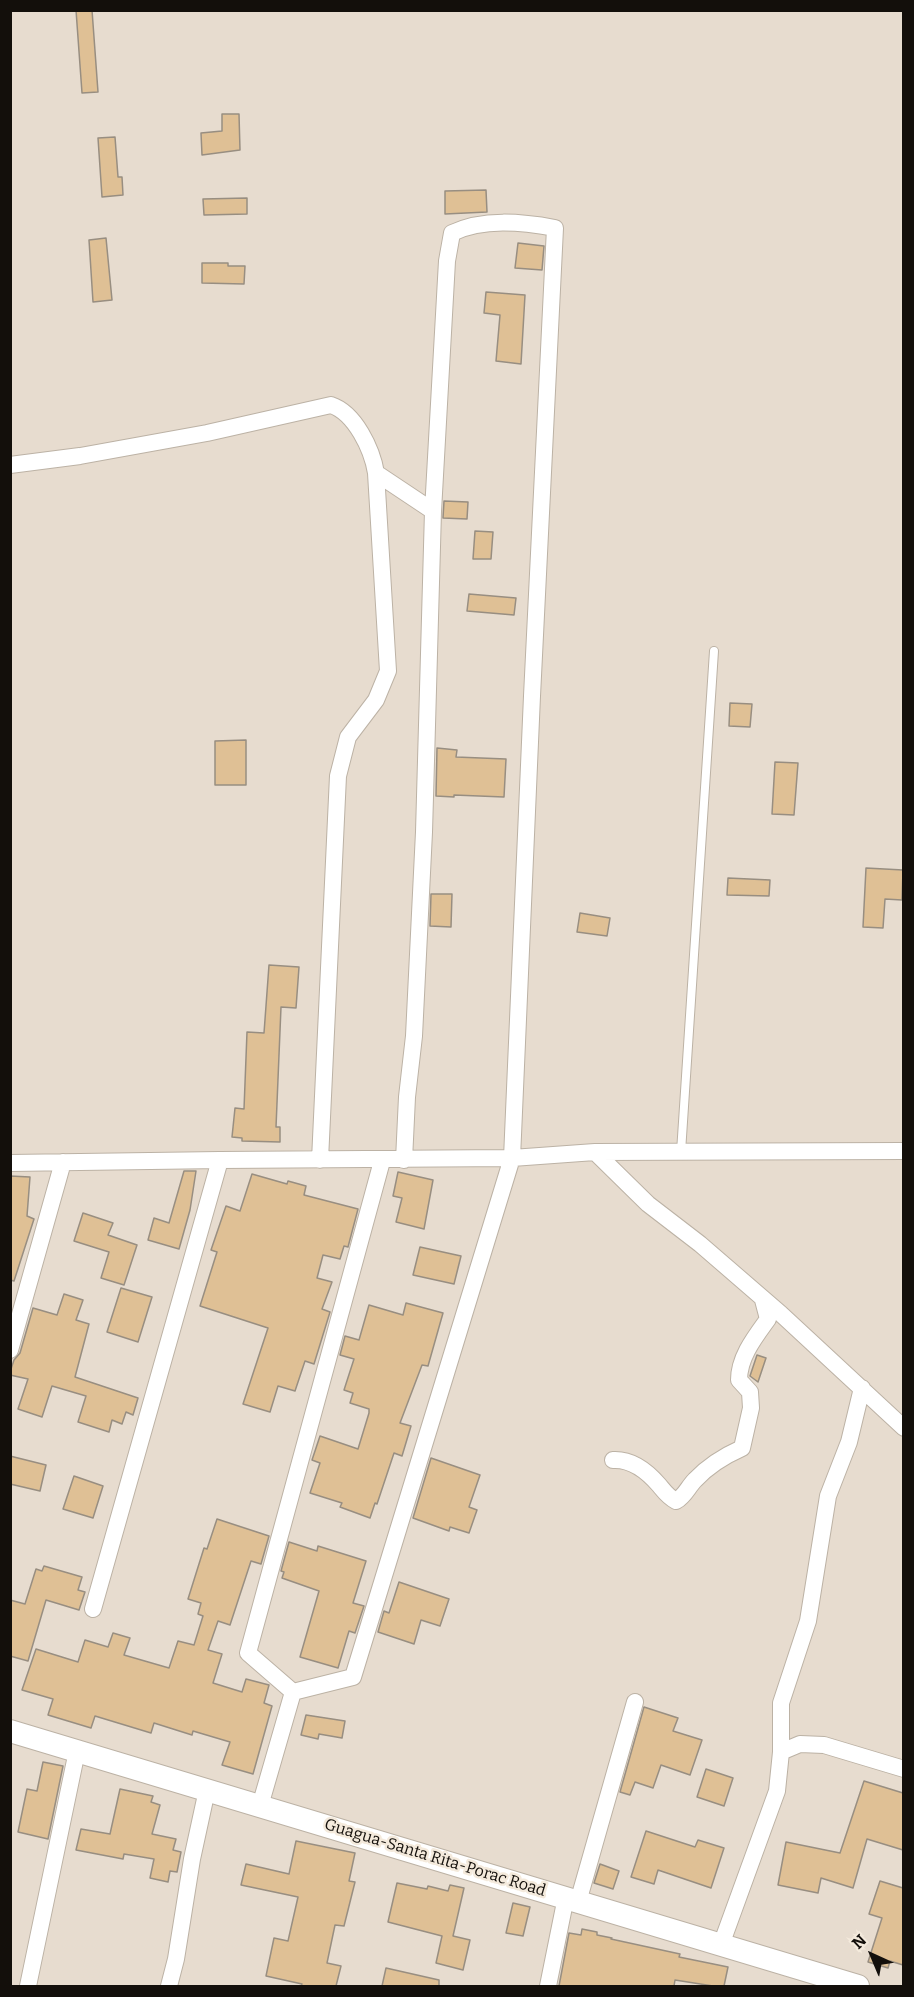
<!DOCTYPE html>
<html>
<head>
<meta charset="utf-8">
<style>
	body { margin:0 }
	#map { position:relative; width:914px; height:1997px; overflow:hidden; background:#e7dccf; font-family:Bitter,serif }
	canvas { display:block }
	.frame { position:absolute; inset:0; border:12px solid #130f0b; pointer-events:none }
	.north { position:absolute; left:842px; top:1925px; width:60px; height:60px; -webkit-text-stroke:4px #f4eadc; paint-order:stroke; rotate:316deg; font-size:16px; font-weight:700; line-height:24px; text-align:center; color:#130f0b }
	.north::after { content:''; display:block; margin:auto; width:21px; height:27px; background:#130f0b; clip-path:polygon(50% 0,100% 100%,50% 72%,0 100%) }
</style>
</head>
<body>
<div id="map">
<canvas width="914" height="1997"></canvas>
<div class="frame"></div>
<div class="north">N</div>
</div>
<script>
const c = document.querySelector('canvas').getContext('2d');
c.lineJoin = 'round';
function paint(path, color) { c.fillStyle = color; c.fill(path, 'evenodd'); }
function strokePath(path, color, width, dash) { c.strokeStyle = color; c.lineWidth = width; c.lineCap = dash ? 'butt' : 'round'; c.setLineDash(dash || []); c.stroke(path); }
function write(font, color, halo, rows, align = 'center') {
  c.font = font + ' Bitter,serif'; c.lineWidth = 5; c.setLineDash([]); c.textBaseline = 'middle'; c.strokeStyle = halo; c.fillStyle = color; for (const [text, x, y, turn = 0] of rows) {
    c.save(); c.translate(x, y); c.rotate((+turn || 0) * Math.PI / 180); c.textAlign = isNaN(turn) ? turn : align; if (halo) c.strokeText(text, 0, 0); c.fillText(text, 0, 0); c.restore();
  }
}
const building = new Path2D(`
	M76 10H92L98 92 82 93Z
	M222 114H239L240 150 202 155 201 133 222 131Z
	M115 137 118 177H122L123 195 102 197 98 138Z
	M486 190 487 212 445 214V191Z
	M247 198V214L204 215 203 199Z
	M106 238 112 300 93 302 89 240Z
	M518 243 544 246 542 270 515 268Z
	M202 263H228V266H245L244 284 202 283Z
	M486 292 525 295 521 364 496 361 500 315 484 313Z
	M444 501 468 502 467 519 443 518Z
	M475 531 493 532 491 559H473Z
	M469 594 516 598 514 615 467 611Z
	M730 703 752 704 750 727 729 726Z
	M246 740V785H215V741Z
	M437 748 457 750 456 757 506 759 504 797 454 795V797L436 796Z
	M775 762 798 763 794 815 772 814Z
	M866 868 903 870 902 900 885 899 883 928 863 927Z
	M728 878 770 880 769 896 727 895Z
	M431 894H452L451 927 430 926Z
	M580 913 610 918 607 936 577 932Z
	M269 965 299 967 296 1008 281 1007 276 1127H280V1142L242 1141V1138L232 1137 235 1108 244 1109 247 1032 264 1033Z
	M184 1171H196L190 1210 179 1249 148 1240 154 1218 169 1223Z
	M398 1172 433 1180 424 1229 396 1222 402 1198 393 1196Z
	M252 1174 287 1184 288 1181 306 1186 304 1195 358 1209 348 1247 344 1246 340 1259 323 1255 317 1278 332 1282 322 1309 330 1312 314 1364 305 1361 295 1391 278 1386 270 1412 243 1404 268 1328 200 1306 217 1252 211 1250 226 1206 240 1211Z
	M10 1176 30 1177 27 1216 34 1219 14 1281 10 1280Z
	M83 1213 113 1223 108 1235 137 1245 124 1285 101 1278 109 1252 74 1241Z
	M420 1247 461 1256 454 1284 413 1275Z
	M121 1288 152 1297 138 1342 107 1332Z
	M64 1294 83 1300 76 1320 89 1324 75 1377 138 1398 133 1415 126 1412 122 1424 112 1420 109 1432 78 1422 86 1396 52 1386 42 1417 18 1409 28 1379 10 1375V1372L14 1360 20 1353 33 1308 57 1315Z
	M406 1303 443 1313 428 1366 422 1365 400 1423 411 1426 402 1456 394 1453 377 1504 375 1503 370 1518 340 1507 342 1503 310 1493 320 1463 312 1460 320 1436 358 1449 369 1413V1409L350 1403 353 1393 344 1390 354 1359 340 1355 345 1336 359 1340 369 1305 403 1315Z
	M757 1355 766 1358 758 1382 750 1376Z
	M10 1456 46 1465 40 1491 10 1484Z
	M431 1458 480 1475 469 1507 477 1510 469 1533 450 1527 449 1531 413 1518Z
	M74 1476 103 1486 93 1518 63 1509Z
	M217 1519 269 1536 261 1564 251 1561 230 1625 218 1621 208 1650 222 1654 213 1683 242 1692 246 1679 269 1685 264 1703 272 1706 253 1774 222 1765 230 1742 193 1731 192 1735 154 1723 151 1733 95 1716 91 1728 48 1715 53 1699 22 1690 36 1649 78 1662 85 1640 108 1647 113 1633 130 1638 124 1655 169 1668 178 1641 194 1645 203 1616 198 1614 201 1603 188 1599 204 1548 207 1549Z
	M289 1542 317 1551 318 1546 366 1561 353 1603 364 1606 355 1633 349 1631 338 1668 300 1657 319 1591 282 1578 284 1572 281 1571Z
	M44 1566 82 1577 78 1590 85 1592 79 1610 46 1600 28 1661 10 1656V1600L25 1604 36 1569 42 1571Z
	M399 1582 449 1599 440 1626 421 1620 414 1644 378 1632 384 1611 389 1613Z
	M644 1707 678 1718 673 1731 702 1740 690 1775 661 1765 653 1788 635 1782 630 1795 620 1792Z
	M306 1715 345 1721 342 1738 319 1734 318 1739 301 1735Z
	M43 1762 63 1766 48 1839 18 1832 27 1789 37 1791Z
	M706 1769 733 1778 724 1806 697 1797Z
	M864 1781 903 1793V1850L867 1839 853 1888 821 1878 818 1893 778 1885 786 1842 840 1853Z
	M120 1789 153 1796 151 1802 160 1805 152 1834 176 1839 173 1850 181 1852 177 1872 170 1871 168 1882 150 1878 154 1859 124 1854 123 1859 76 1850 81 1829 110 1834Z
	M646 1831 695 1847 698 1840 724 1848 711 1888 658 1870 654 1884 631 1877Z
	M296 1841 355 1853 349 1881 355 1882 344 1926 335 1925 327 1963 341 1966 336 1986H301L302 1984 266 1976 274 1938 288 1941 298 1897 241 1885 246 1864 289 1874Z
	M600 1864 619 1871 613 1889 594 1883Z
	M880 1881 903 1888V1965L890 1961 888 1968 868 1962 882 1918 869 1914Z
	M397 1883 427 1889 428 1886 448 1891 450 1885 464 1888 453 1936 470 1940 463 1970 436 1963 442 1936 388 1922Z
	M513 1903 530 1907 523 1936 506 1933Z
	M582 1929 597 1932V1935L612 1938 611 1939 680 1954 679 1957 728 1967 724 1986H713L675 1980 674 1986H559L569 1933 581 1935Z
	M386 1968 439 1980V1986H382Z`);
const service = new Path2D(`
	M681 1152 714 651`);
const minor = new Path2D(`
	M10 465 80 456 207 433 331 405C355 413 372 449 376 473L433 511 424 832 414 1036 407 1097 404 1160
	M595 1152 648 1204 700 1244 781 1314 904 1428
	M320 1160 338 776 348 737 376 700 388 671 376 473
	M382 1161 248 1653 293 1692 353 1677 512 1158 532 696 555 228C522 222 483 218 452 233L447 261 433 511
	M10 1163 220 1160 512 1158 595 1152 904 1151
	M10 1350 63 1162
	M613 1460C631 1459 647 1471 659 1485 664 1491 668 1497 676 1501 685 1496 688 1487 695 1480 709 1465 724 1456 742 1448L751 1408 750 1392 739 1380C739 1357 755 1337 768 1319L763 1300
	M93 1609 220 1160
	M781 1752 800 1744 824 1745 904 1769
	M260 1806 293 1692
	M578 1902 635 1702
	M721 1945 777 1791 781 1752V1703L808 1621 828 1496 849 1442 862 1388
	M28 1986 77 1751
	M169 1986 176 1959 192 1859 207 1790
	M548 1986 566 1897`);
const secondary = new Path2D(`
	M10 1731 858 1986`);
const streetNames = [
	["Guagua-Santa Rita-Porac Road",435,1858,17]
];
paint(building, '#dfc095');
strokePath(building, '#988e81', 1.5);
strokePath(service, '#bcb2a5', 10);
strokePath(minor, '#bcb2a5', 18);
strokePath(secondary, '#bcb2a5', 24);
strokePath(service, '#fff', 8);
strokePath(minor, '#fff', 16);
strokePath(secondary, '#fff', 22);
write('16px', '#130f0b', '#f4eadc', streetNames);
</script>
</body>
</html>
